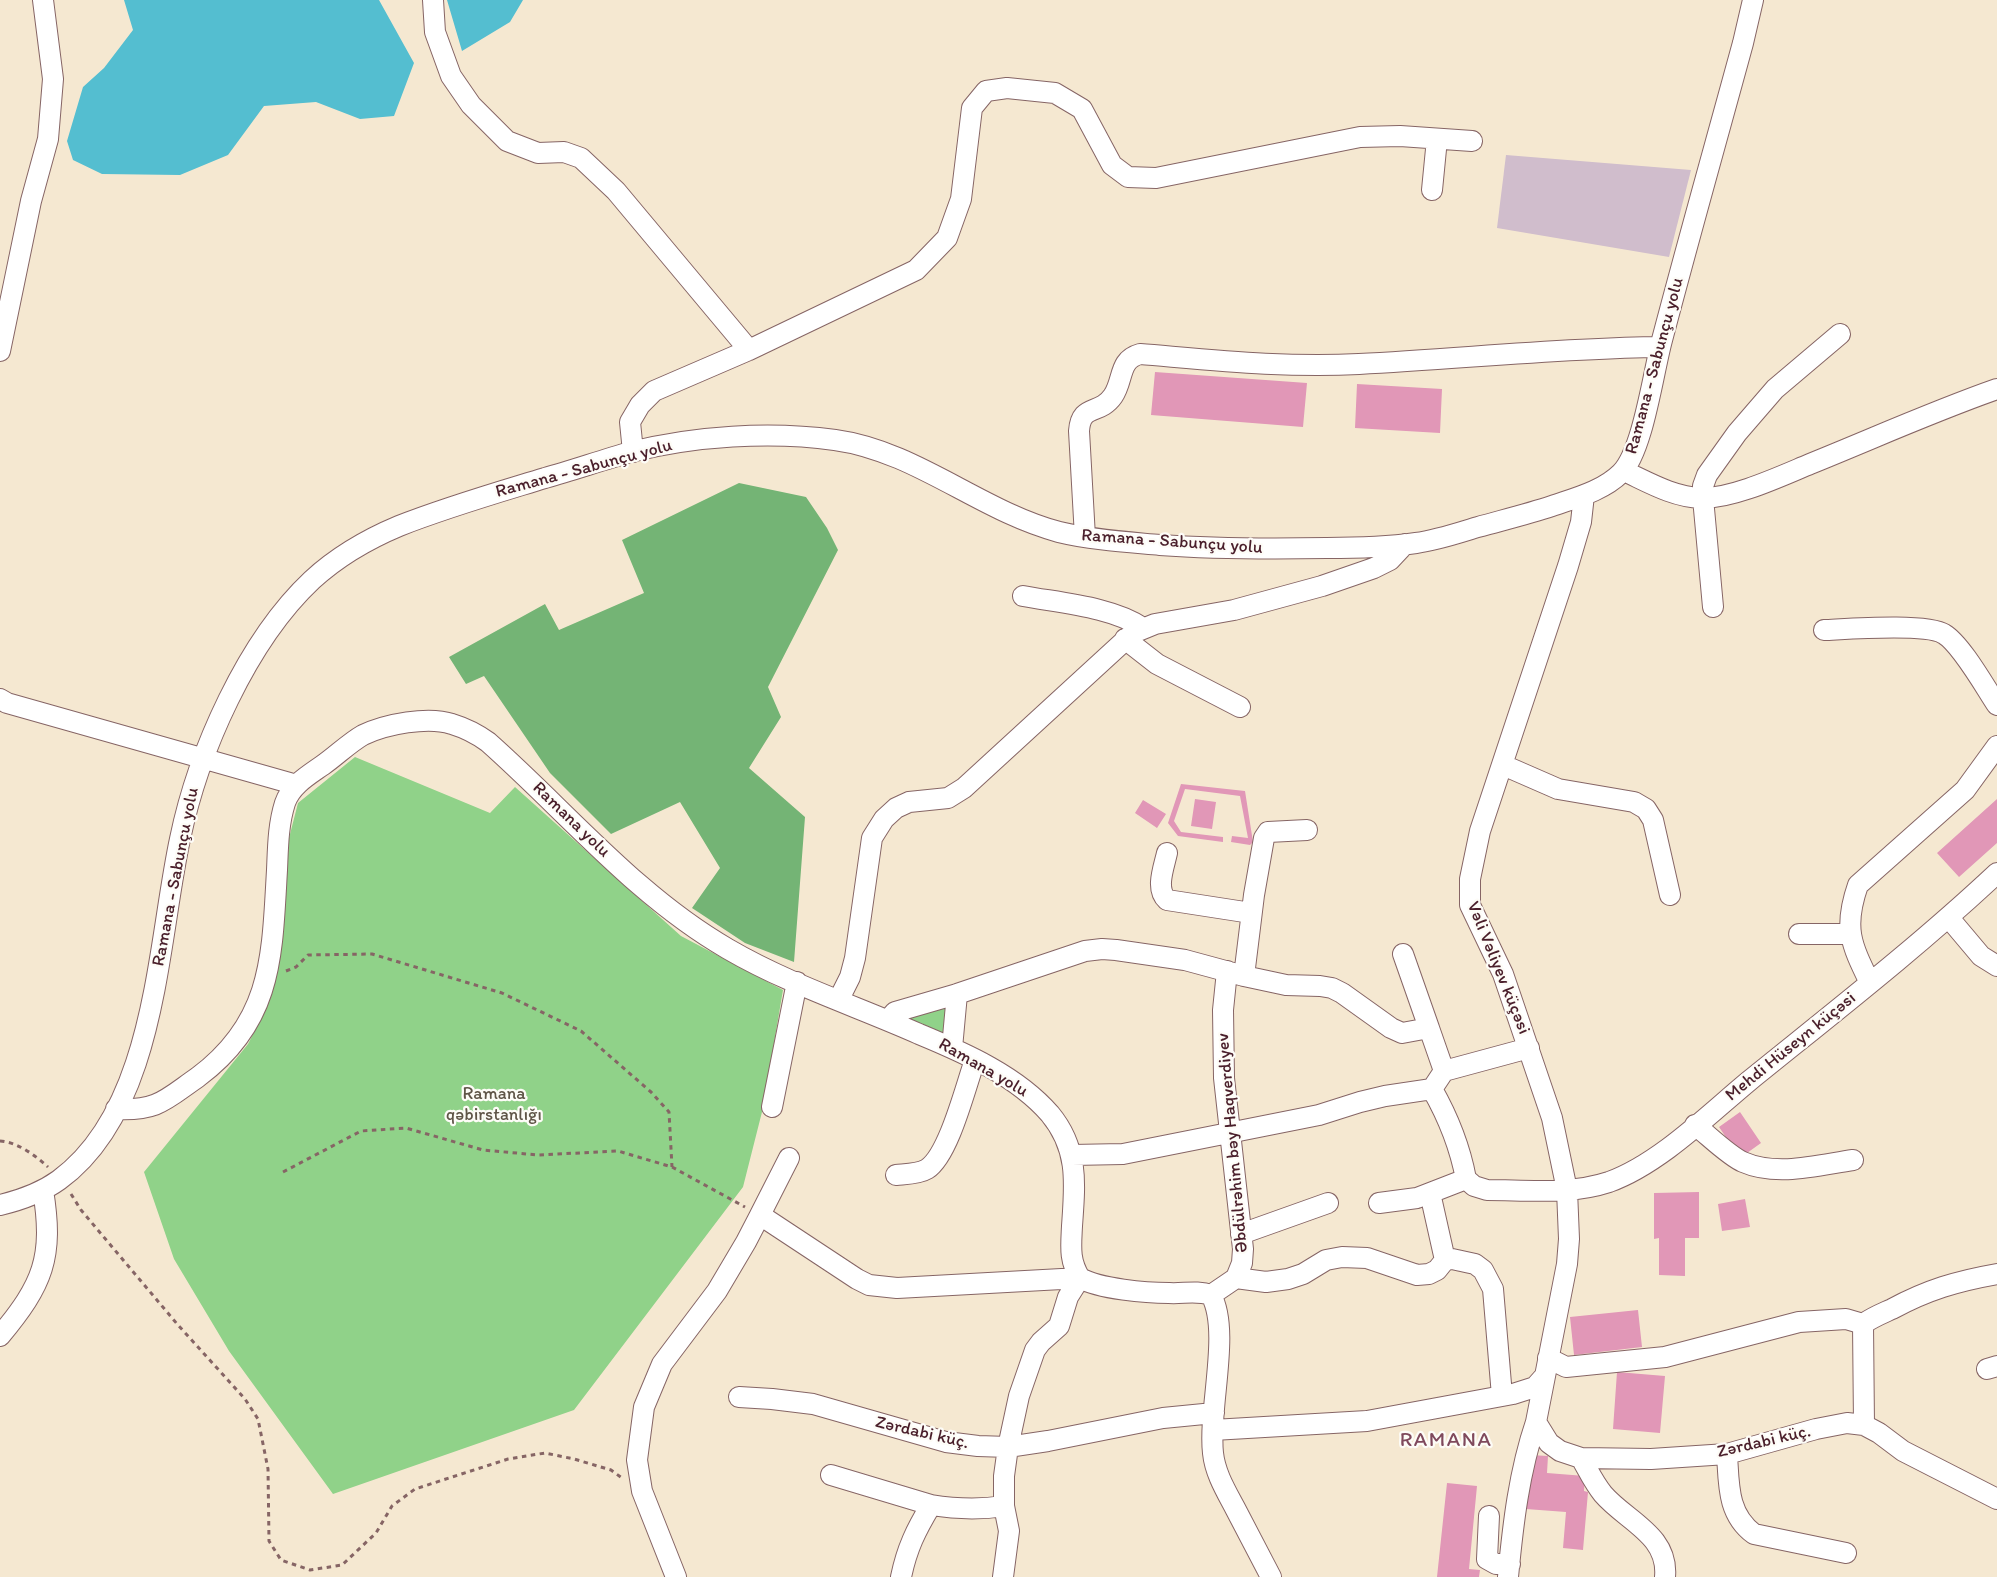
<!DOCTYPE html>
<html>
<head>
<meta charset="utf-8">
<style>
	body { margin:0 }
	canvas { display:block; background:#f5e8d1 }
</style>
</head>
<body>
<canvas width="1997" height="1577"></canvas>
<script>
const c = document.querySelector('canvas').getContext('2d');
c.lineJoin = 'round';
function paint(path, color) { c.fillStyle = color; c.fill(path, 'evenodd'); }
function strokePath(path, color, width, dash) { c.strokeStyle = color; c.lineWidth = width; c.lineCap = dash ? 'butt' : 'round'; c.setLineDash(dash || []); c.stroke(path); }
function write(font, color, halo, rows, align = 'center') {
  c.font = font + ' Itim,sans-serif'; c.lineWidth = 4.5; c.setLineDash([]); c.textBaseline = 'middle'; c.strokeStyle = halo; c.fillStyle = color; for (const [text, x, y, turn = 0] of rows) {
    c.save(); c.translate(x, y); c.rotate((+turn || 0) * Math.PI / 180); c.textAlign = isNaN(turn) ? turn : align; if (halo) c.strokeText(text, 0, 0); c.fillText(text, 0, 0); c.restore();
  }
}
const industrial = new Path2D(`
	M1506 155 1691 170 1669 257 1497 228Z`);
const green = new Path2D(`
	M355 757 490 813 515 787 681 936 783 990 763 1108 743 1187 574 1410 333 1494 229 1351 174 1259 144 1172 248 1044 263 1014 276 973 284 922 289 838 298 803Z
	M950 1004 946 1038 908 1021 909 1014Z`);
const forest = new Path2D(`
	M739 483 806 497 827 528 838 550 768 687 781 717 749 768 805 817 794 962 745 943 692 908 720 868 680 802 611 834 550 773 484 676 466 684 449 657 545 604 559 630 644 593 622 540Z`);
const water = new Path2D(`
	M124 0H379L414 63 394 116 360 119 316 102 264 106 228 155 180 175 102 174 73 160 67 141 83 87 104 68 133 30Z
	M447 0H523L510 22 462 51Z`);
const building = new Path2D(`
	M1155 372 1307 383 1303 427 1151 415Z
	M1357 384 1442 389 1440 433 1355 428Z
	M1181 784 1245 791 1253 842 1250 845 1231 842 1232 836 1248 838 1240 796 1185 789 1174 821 1181 832 1223 837V842L1178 836 1168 823Z
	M1195 799 1216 802 1212 829 1191 826Z
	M1997 799V843L1959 877 1937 853Z
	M1143 800 1166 814 1157 828 1135 813Z
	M1740 1112 1761 1143 1740 1158 1719 1127Z
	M1699 1192V1238H1685V1276L1659 1275V1238L1654 1239V1193Z
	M1745 1199 1750 1227 1722 1231 1718 1204Z
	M1638 1310 1642 1347 1574 1355 1570 1317Z
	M1617 1372 1665 1376 1660 1433 1613 1429Z
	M1530 1455 1548 1456 1547 1473 1585 1476 1584 1491 1588 1492 1583 1550 1563 1548 1566 1512 1526 1509Z
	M1447 1483 1477 1486 1469 1569 1480 1570 1479 1577H1437Z`);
const path = new Path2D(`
	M286 971 296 967 308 955 372 954 502 993 581 1031 651 1092 669 1112 672 1167
	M0 1141C17 1142 35 1155 48 1167
	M283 1172 361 1131 406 1128 483 1150 538 1155 618 1151 672 1167 745 1207
	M71 1194 81 1210 178 1325 245 1399 258 1419 268 1469 269 1541 281 1560 310 1570 342 1565 376 1533 392 1506 415 1489 508 1459 545 1453 574 1459 611 1470 622 1478`);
const minor = new Path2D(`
	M433 0 435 32 451 76 471 105 507 141 538 153 564 152 581 158 616 191 749 350
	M1432 190 1437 139
	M0 351 31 201 48 139 53 79 43 0
	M633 452 630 422 640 405 654 391 749 350 916 270 947 238 961 199 972 108 986 91 1007 88 1055 93 1082 109 1112 165 1128 177 1156 178 1360 137 1400 136 1472 141
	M1624 471C1648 482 1673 497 1701 498 1732 499 1781 476 1810 464 1872 439 1934 411 1997 389
	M1584 495 1581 522 1568 566 1480 831 1470 879V905L1503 974 1552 1118 1567 1190 1569 1239 1567 1264 1536 1422 1549 1443 1560 1451 1581 1458 1651 1459 1727 1454 1816 1429 1847 1423 1864 1425 1879 1433 1903 1451 1997 1499
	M1085 537 1079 431C1081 403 1099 416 1113 396 1124 380 1118 360 1140 354 1213 360 1285 368 1359 364 1460 359 1559 348 1660 347
	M1023 596C1060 603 1113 607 1143 628
	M1713 607 1703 498V486L1707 475 1737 433 1775 389 1840 334
	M1824 630C1848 629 1927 623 1944 634 1961 644 1985 687 1997 705
	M1125 639 1157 664 1240 707
	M0 699 7 703 297 785
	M1503 765 1558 789 1634 802 1646 809 1653 820 1670 895
	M1167 853C1164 867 1155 889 1167 900L1251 913
	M1949 918 1981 956 1997 966
	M1799 934H1849
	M1403 954 1429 1028
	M1227 971 1223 1010 1224 1078 1243 1249 1242 1263 1236 1278
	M1244 976 1254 895 1264 838 1268 832 1307 830
	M1870 983C1851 944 1843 928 1858 885L1965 790 1997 746
	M839 999 850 977 855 958 872 838 884 819 896 808 909 802 948 798 964 788 1133 633 1155 624 1234 610 1322 586 1374 568 1390 560 1405 544
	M888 1020 895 1012 957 994 1085 951 1102 949 1116 950 1185 960 1244 976 1286 985 1320 986 1332 988 1342 993 1391 1028 1402 1033 1429 1028 1444 1071 1529 1048
	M952 1048 957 994
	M1432 1089C1448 1117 1460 1147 1466 1179
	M772 1107 797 982
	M116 1109C158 1111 165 1100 198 1077 273 1021 272 956 277 870 278 848 278 825 285 803 291 785 309 775 323 765 336 756 349 743 363 735 386 724 428 716 452 724 465 728 477 734 488 742 567 812 636 896 728 949 788 984 856 1006 919 1034 965 1053 1017 1076 1050 1114 1079 1149 1075 1184 1072 1226 1071 1247 1069 1260 1080 1278
	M1695 1125C1708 1135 1729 1156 1743 1162 1777 1177 1819 1165 1853 1160
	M1072 1155 1123 1154 1319 1115 1360 1102 1385 1096 1432 1089 1444 1071
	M789 1158 760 1215 857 1279 869 1285 897 1288 1080 1278C1100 1289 1146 1293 1169 1293 1183 1294 1197 1290 1211 1295
	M896 1175C905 1174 919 1174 927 1169 949 1155 966 1085 975 1060
	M1430 1193 1445 1260
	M1379 1203 1417 1198 1466 1179 1474 1186 1487 1190C1527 1190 1570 1195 1609 1182 1659 1164 1708 1115 1749 1081 1833 1013 1918 947 1997 873
	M0 1205C21 1200 41 1193 59 1180 156 1109 157 946 180 839 198 752 247 641 312 580 337 557 368 539 399 526 447 507 496 493 545 478 574 470 602 460 631 452 694 436 770 431 835 440 916 451 980 511 1059 532 1092 540 1127 542 1160 545 1216 549 1271 549 1327 548 1357 548 1387 547 1416 543 1438 540 1458 533 1478 527 1503 520 1528 514 1552 506 1575 498 1603 491 1621 473 1643 451 1653 373 1662 340 1688 241 1716 142 1743 43L1753 0
	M1241 1234 1328 1203
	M1211 1295 1236 1278 1266 1282 1288 1279 1303 1274 1326 1260 1342 1257 1367 1258 1417 1275 1429 1274 1437 1270 1445 1260 1452 1259 1475 1264 1483 1270 1493 1289 1502 1396
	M1211 1295C1231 1331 1208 1409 1213 1453 1215 1473 1226 1491 1235 1508 1247 1531 1259 1554 1271 1577
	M1863 1324 1864 1425
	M0 1336C43 1284 54 1258 43 1190
	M1548 1358 1566 1367 1665 1357 1799 1322 1846 1319 1863 1324C1873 1317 1881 1314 1892 1309 1927 1290 1957 1281 1997 1274
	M1987 1369 1997 1366
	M739 1397 772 1399 813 1404 946 1442 978 1446 1008 1447 1048 1441 1163 1418 1214 1413
	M1213 1430 1367 1421 1513 1394 1535 1387 1543 1378
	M1727 1454C1729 1484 1727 1514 1754 1534L1846 1553
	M1581 1458C1588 1470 1594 1483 1603 1494 1626 1521 1669 1535 1665 1577
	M831 1475 931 1505
	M1489 1516 1487 1559 1496 1564H1510
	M676 1577 642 1491 637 1460 644 1407 662 1364 717 1291 746 1242 760 1215
	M901 1577C907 1548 916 1530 931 1505 956 1509 978 1510 1004 1506
	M1003 1577 1009 1531 1004 1506V1476L1008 1447 1019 1396 1035 1350 1041 1342 1059 1326 1068 1297 1080 1278
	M1508 1577C1513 1524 1519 1472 1536 1422`);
const streetNames = [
	["Ramana - Sabunçu yolu",1655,366,-75],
	["Ramana - Sabunçu yolu",584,469,-15],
	["Ramana - Sabunçu yolu",1172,542,4],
	["Ramana yolu",571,820,44],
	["Ramana - Sabunçu yolu",176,877,-79],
	["Vəli Vəliyev küçəsi",1498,968,68],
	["Mehdi Hüseyn küçəsi",1791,1047,-39],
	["Ramana yolu",983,1068,30],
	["Əbdülrəhim bəy Haqverdiyev",1233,1143,-95],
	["Zərdabi küç.",922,1433,13],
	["Zərdabi küç.",1764,1442,-13]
];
const parkNames = [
	["Ramana",494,1094],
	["qəbirstanlığı",494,1115]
];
const quarterNames = [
	["RAMANA",1446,1441]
];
paint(industrial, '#d0bdcc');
paint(green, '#90d289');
paint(forest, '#74b475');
paint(water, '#54bed0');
paint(building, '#e197b7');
strokePath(minor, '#866565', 22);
strokePath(path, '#866565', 3, [4.5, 4.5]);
strokePath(minor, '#fff', 20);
write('18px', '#4a1f2b', '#fdfcf7', streetNames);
write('18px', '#5f5547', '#fdfcf7', parkNames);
c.letterSpacing = '1.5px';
write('21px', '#7f495c', '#fdfcf7', quarterNames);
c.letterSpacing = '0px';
</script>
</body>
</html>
